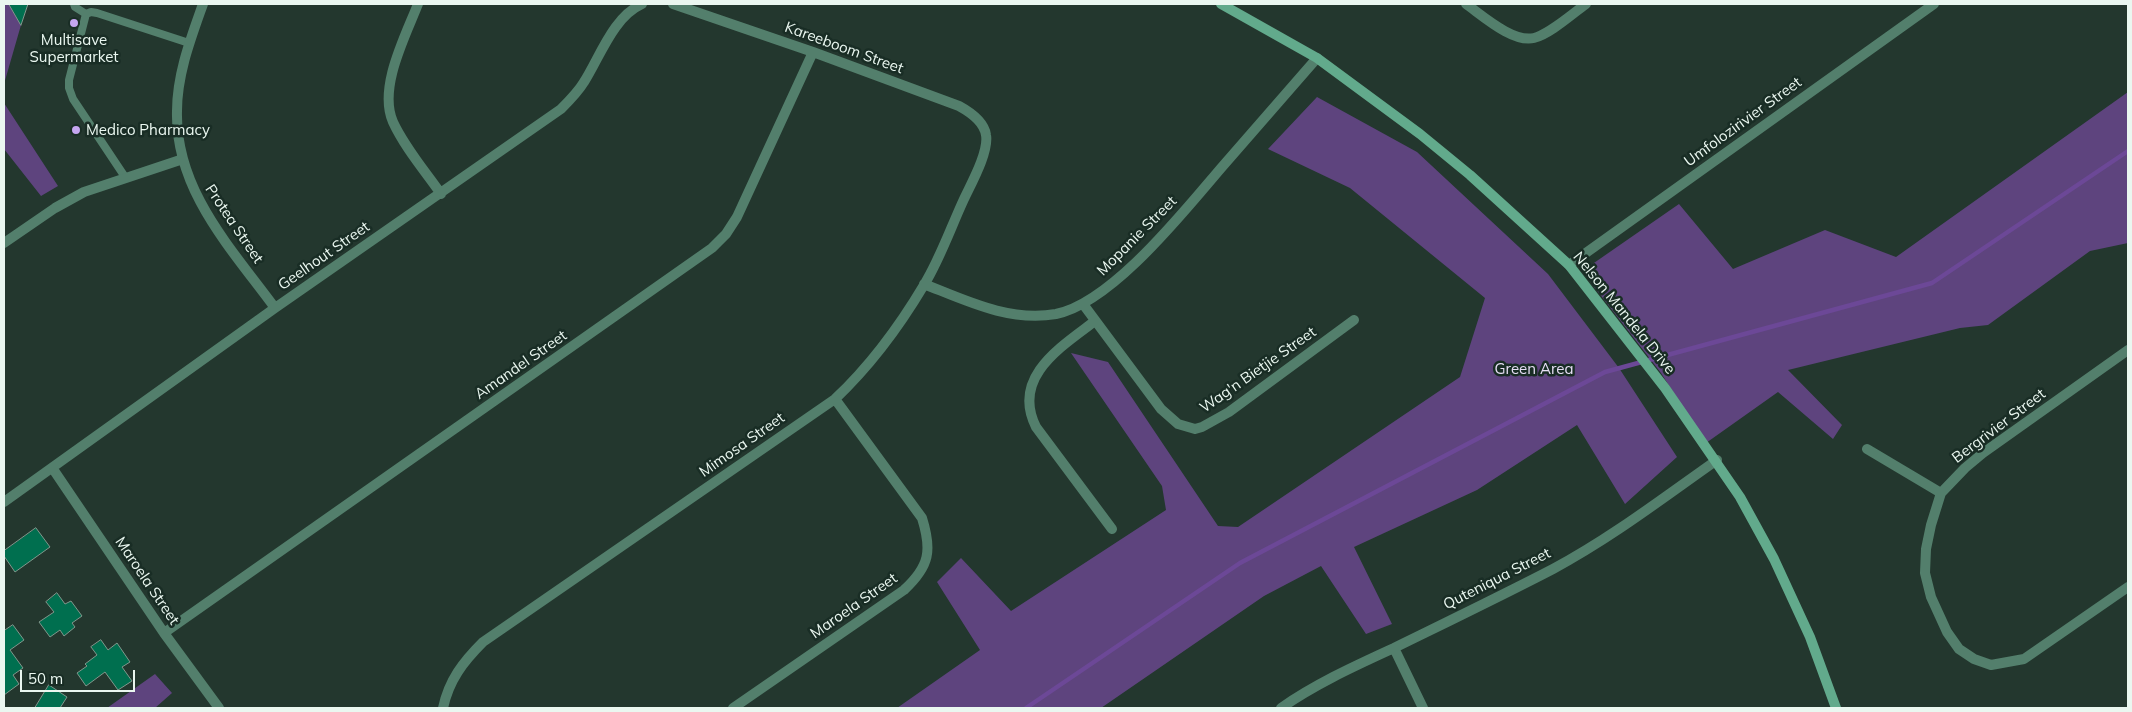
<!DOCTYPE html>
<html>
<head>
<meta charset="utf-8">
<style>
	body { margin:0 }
	#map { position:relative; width:2132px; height:712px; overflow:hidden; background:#23372e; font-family:Mulish,sans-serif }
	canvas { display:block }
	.frame { position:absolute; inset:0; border:5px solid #eaf7f0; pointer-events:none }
	.scale { position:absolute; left:20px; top:670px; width:115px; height:22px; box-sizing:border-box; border:2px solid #eaf7f0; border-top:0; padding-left:6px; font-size:15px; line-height:18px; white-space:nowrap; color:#eaf7f0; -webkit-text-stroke:4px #192d25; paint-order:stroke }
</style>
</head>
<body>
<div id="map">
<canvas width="2132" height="712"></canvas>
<div class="frame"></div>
<div class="scale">50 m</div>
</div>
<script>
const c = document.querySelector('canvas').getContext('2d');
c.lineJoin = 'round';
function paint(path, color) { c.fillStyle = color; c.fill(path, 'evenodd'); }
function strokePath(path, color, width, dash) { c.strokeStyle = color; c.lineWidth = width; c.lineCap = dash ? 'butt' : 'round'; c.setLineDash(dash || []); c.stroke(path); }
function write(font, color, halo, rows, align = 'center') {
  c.font = font + ' Mulish,sans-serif'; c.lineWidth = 5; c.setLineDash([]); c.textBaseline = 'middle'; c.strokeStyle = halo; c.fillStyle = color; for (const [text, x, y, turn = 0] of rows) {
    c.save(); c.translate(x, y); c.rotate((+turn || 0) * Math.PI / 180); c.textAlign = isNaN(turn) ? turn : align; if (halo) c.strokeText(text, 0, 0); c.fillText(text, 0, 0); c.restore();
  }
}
const green = new Path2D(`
	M4 4H9L21 25 4 84Z
	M2128 92V243L2090 251 1988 325 1960 328 1788 370 1842 425 1833 439 1778 392 1706 443 1661 373 1592 284 1591 265 1679 204 1733 269 1825 230 1896 257Z
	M1317 97 1417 152 1548 274 1619 368 1677 457 1625 504 1577 425 1477 490 1354 547 1392 624 1366 634 1321 566 1264 596 1101 708H897L980 650 937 582 961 558 1011 611 1166 510 1162 486 1071 353 1108 362 1218 526 1238 527 1460 377 1485 298 1350 188 1268 149Z
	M4 103 58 186 41 196 4 149Z
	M155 674 172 693 155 708H107Z`);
const stream = new Path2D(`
	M1026 708 1240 563 1605 372 1932 283 2128 151`);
const building = new Path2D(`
	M9 4H28L21 25Z
	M36 528 50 547 15 572 4 556V551Z
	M57 593 65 604 71 601 82 616 72 623 75 627 64 636 60 630 50 637 39 622 54 612 46 602Z
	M13 625 24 640 10 650 23 668 13 675 19 684 4 695V631Z
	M101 640 108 650 117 643 130 662 122 667 132 681 118 690 105 672 86 686 77 673 87 666 85 664 97 655 91 647Z
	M49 685 67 697 60 708H35Z`);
const lane = new Path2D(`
	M74 4 75 7 86 14
	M125 177 73 99 69 88V80L86 14 91 12 97 13 189 43`);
const street = new Path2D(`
	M203 4C191 38 177 74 177 111 175 190 231 248 275 308
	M418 4C405 37 378 88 393 122 405 148 425 171 441 194
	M1466 4C1483 16 1513 43 1534 38 1550 34 1572 14 1586 4
	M4 243 55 208 84 192 183 159
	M1569 265 1934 4
	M924 284C967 301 1009 322 1056 314 1112 303 1185 210 1222 167 1253 131 1285 95 1317 58
	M1083 304 1161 409 1178 424 1195 429 1202 427 1229 412 1354 320
	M1095 321C1061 347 1011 377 1036 427L1112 529
	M2128 350 1983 453 1965 468 1941 493 1931 525 1926 549 1925 573 1931 597 1947 632 1959 649 1974 659 1991 665 2024 659 2128 587
	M1867 449 1941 493
	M53 469 164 633 219 708
	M4 502 275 308 561 109C569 101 578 92 584 82 600 57 613 17 642 4
	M164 633 712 248 726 234 737 217 813 52
	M1394 648 1423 708
	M443 708C449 680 463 662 483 642L835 399C870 366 899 327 924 285 940 259 951 227 964 199 971 184 989 152 986 135 984 121 970 112 959 106L813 52 673 4
	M733 708 904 590C930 566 932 550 922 518L835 399
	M1281 708C1317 683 1355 666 1394 648 1447 622 1501 596 1553 569 1611 538 1663 498 1717 460`);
const secondary = new Path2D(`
	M1221 4 1317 58 1420 134 1470 175 1569 265 1665 388 1740 497 1774 559 1810 637 1836 708`);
const markers = [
	[74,23,5,"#c5a6f0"],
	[76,130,5,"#c5a6f0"]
];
const poiNames = [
	["Multisave",74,40],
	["Supermarket",74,57],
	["Medico Pharmacy",86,130,"left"]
];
const streetNames = [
	["Kareeboom Street",844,48,20],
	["Umfolozirivier Street",1743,122,-36],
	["Protea Street",234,224,56],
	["Mopanie Street",1137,236,-45],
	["Geelhout Street",324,256,-35],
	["Nelson Mandela Drive",1624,313,51],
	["Amandel Street",521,365,-35],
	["Wag'n Bietjie Street",1258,370,-35],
	["Bergrivier Street",1999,426,-37],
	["Mimosa Street",742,445,-35],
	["Quteniqua Street",1497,579,-27],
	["Maroela Street",147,581,56],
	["Maroela Street",854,606,-35]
];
const parkNames = [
	["Green Area",1534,369]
];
paint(green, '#5e447e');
strokePath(stream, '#6c4897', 4.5);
paint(building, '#006f4f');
strokePath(building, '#80978c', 1);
strokePath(lane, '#537f6c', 8);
strokePath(street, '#537f6c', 10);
strokePath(secondary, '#62aa8c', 10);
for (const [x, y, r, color] of markers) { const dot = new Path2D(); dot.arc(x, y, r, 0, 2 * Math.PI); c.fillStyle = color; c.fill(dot); strokePath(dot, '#192d25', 2); }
write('15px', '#eaf7f0', '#192d25', poiNames);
write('15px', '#eaf7f0', '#192d25', streetNames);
write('15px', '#e7dff5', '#192d25', parkNames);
</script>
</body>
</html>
